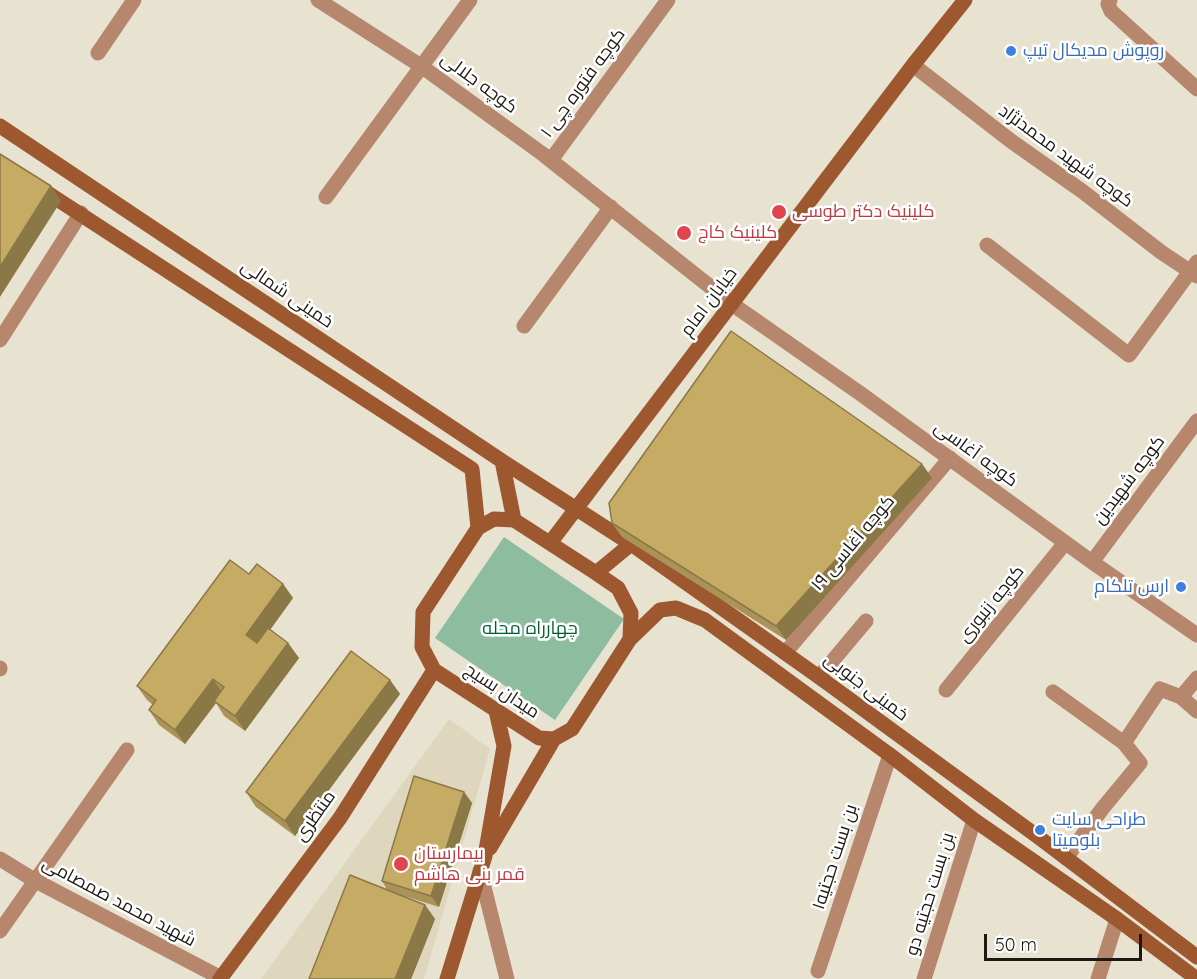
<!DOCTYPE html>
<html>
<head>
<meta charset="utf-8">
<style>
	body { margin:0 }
	#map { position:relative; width:1197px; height:979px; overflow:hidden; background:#e8e2d1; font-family:Quicksand,sans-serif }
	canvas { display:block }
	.scale { position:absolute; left:984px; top:934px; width:158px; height:27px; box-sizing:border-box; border:3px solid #1c1a14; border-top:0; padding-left:8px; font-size:18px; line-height:21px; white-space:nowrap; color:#1c1a14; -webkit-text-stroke:4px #fff; paint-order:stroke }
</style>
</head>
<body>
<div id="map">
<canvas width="1197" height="979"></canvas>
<div class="scale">50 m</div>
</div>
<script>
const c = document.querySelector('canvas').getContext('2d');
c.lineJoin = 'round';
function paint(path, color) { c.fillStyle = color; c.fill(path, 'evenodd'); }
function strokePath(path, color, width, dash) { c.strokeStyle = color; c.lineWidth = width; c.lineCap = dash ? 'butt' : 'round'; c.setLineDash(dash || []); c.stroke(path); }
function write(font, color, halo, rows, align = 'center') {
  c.font = font + ' Quicksand,Cairo,sans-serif'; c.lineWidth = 5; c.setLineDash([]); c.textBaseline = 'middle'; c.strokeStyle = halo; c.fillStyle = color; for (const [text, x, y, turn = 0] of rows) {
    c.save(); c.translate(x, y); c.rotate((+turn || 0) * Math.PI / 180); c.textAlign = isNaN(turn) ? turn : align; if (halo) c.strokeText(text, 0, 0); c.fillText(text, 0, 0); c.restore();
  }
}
const built = new Path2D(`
	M449 719 490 749 424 979H261Z`);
const green = new Path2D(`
	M504 537 624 619 555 720 435 638Z`);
const street = new Path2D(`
	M318 0 421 66 544 155 732 304 861 394 1092 562 1197 635
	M1110 0 1108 4 1111 11 1197 89
	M98 53 134 0
	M913 65 1011 141 1082 191 1161 252 1197 276
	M551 160 668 0
	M326 197 470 0
	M987 245 1129 355 1197 262
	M524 326 611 207
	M0 340 81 213
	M1092 562 1197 421
	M785 653 950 458
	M0 669V668
	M819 677 866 621
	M946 690 1065 543
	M1053 692 1124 743
	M1181 697 1197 711
	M1066 858 1102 809 1140 763 1124 743 1160 689 1181 697 1197 678
	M0 859 34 880 221 978
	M480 871 507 979
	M0 931 127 750
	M818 971 890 755
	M924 979 974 820
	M1098 979 1117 919`);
const secondary = new Path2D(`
	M0 126 502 461 514 520
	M43 190 472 469 478 528
	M502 461 631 544 819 677 1037 836 1197 957
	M494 519 514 520 596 573 618 588 631 613 630 639 572 729 554 739 539 738 434 670 422 647 423 612 478 528Z
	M550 543 913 65 965 0
	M596 573 631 544
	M630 639 660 610 676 608 705 620 890 755 974 820 1117 919 1197 979
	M490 848 554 739
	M220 979 340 818 434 670
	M447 979 485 856 504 746 496 711`);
const wall = new Path2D(`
	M922 464 932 478 786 640 622 537 612 523Z
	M249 574 283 584 293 598 270 630 288 643 299 658 245 731 224 716 216 703 185 744 159 725 149 710 153 705 147 700 137 686Z
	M390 680 400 694 295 836 256 807 246 792Z
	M464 792 472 803 439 907 401 895 425 905 435 919 411 979H309L388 891 382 881Z`);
const shadedWall = new Path2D(`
	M51 186 61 201 0 297V267Z
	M922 464 932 478 786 640 776 626Z
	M283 584 293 598 256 649 246 635Z
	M288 643 299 658 245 731 235 716Z
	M213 679 223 694 214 701 216 703 185 744 175 730Z
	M390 680 400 694 295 836 285 821Z
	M464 792 472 803 439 907 431 896Z
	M425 905 435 919 411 979H395Z`);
const building = new Path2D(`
	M0 154 51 186 0 267Z
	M731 331 922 464 776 626 612 523 609 503Z
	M230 560 249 574 257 564 283 584 246 635 257 643 268 628 288 643 235 716 214 701 224 687 213 679 175 730 149 710 156 700 137 686Z
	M351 651 390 680 285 821 246 792Z
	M414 776 464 792 431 896 382 881Z
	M350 875 425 905 395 979H309Z`);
const markers = [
	[1011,51,6,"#3f7fe0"],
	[779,212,8,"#e0444e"],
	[684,233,8,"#e0444e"],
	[1181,587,6,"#3f7fe0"],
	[1040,830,6,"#3f7fe0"],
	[401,864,8,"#e0444e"]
];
const shopNames = [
	["روپوش مدیکال تیپ",1023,51],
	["ارس تلکام",1169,587,"right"],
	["طراحی سایت",1052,820],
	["بلومیتا",1052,841]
];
const streetNames = [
	["کوچه جلالی",479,83,36],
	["کوچه فتوره چی ۱",583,83,-54],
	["کوچه شهید محمدنژاد",1066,156,36],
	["خمینی شمالی",287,294,34],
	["خیابان امام",709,302,-53],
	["کوچه آغاسی",976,454,36],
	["کوچه شهیدین",1129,480,-53],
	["کوچه آغاسی ۱۹",853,543,-50],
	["کوچه زنبوری",991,604,-51],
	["خمینی جنوبی",866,687,37],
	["میدان بسیج",502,691,33],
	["منتظری",315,816,-55],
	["بن بست حجتیه۱",835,857,-72],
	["بن بست حجتیه دو",930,894,-73],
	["شهید محمد صمصامی",119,902,28]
];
const healthNames = [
	["کلینیک دکتر طوسی",792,212],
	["کلینیک کاج",698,233],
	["بیمارستان",414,854],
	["قمر بنی هاشم",414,875]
];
const parkNames = [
	["چهارراه محله",530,629]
];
paint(built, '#dfd6be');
paint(green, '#8ebc9e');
strokePath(street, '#b6866d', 15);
strokePath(secondary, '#9d5830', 15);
paint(wall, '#aa9357');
paint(shadedWall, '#8b7847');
paint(building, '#c6ab65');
strokePath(building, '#8b7847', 1.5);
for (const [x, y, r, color] of markers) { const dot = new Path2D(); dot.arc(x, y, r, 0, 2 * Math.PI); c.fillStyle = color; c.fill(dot); strokePath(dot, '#fff', 2); }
write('18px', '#366cbe', '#fff', shopNames, 'left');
write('18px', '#1c1a14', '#fff', streetNames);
write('18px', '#be3a42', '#fff', healthNames, 'left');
write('18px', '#015b34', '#fff', parkNames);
</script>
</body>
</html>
